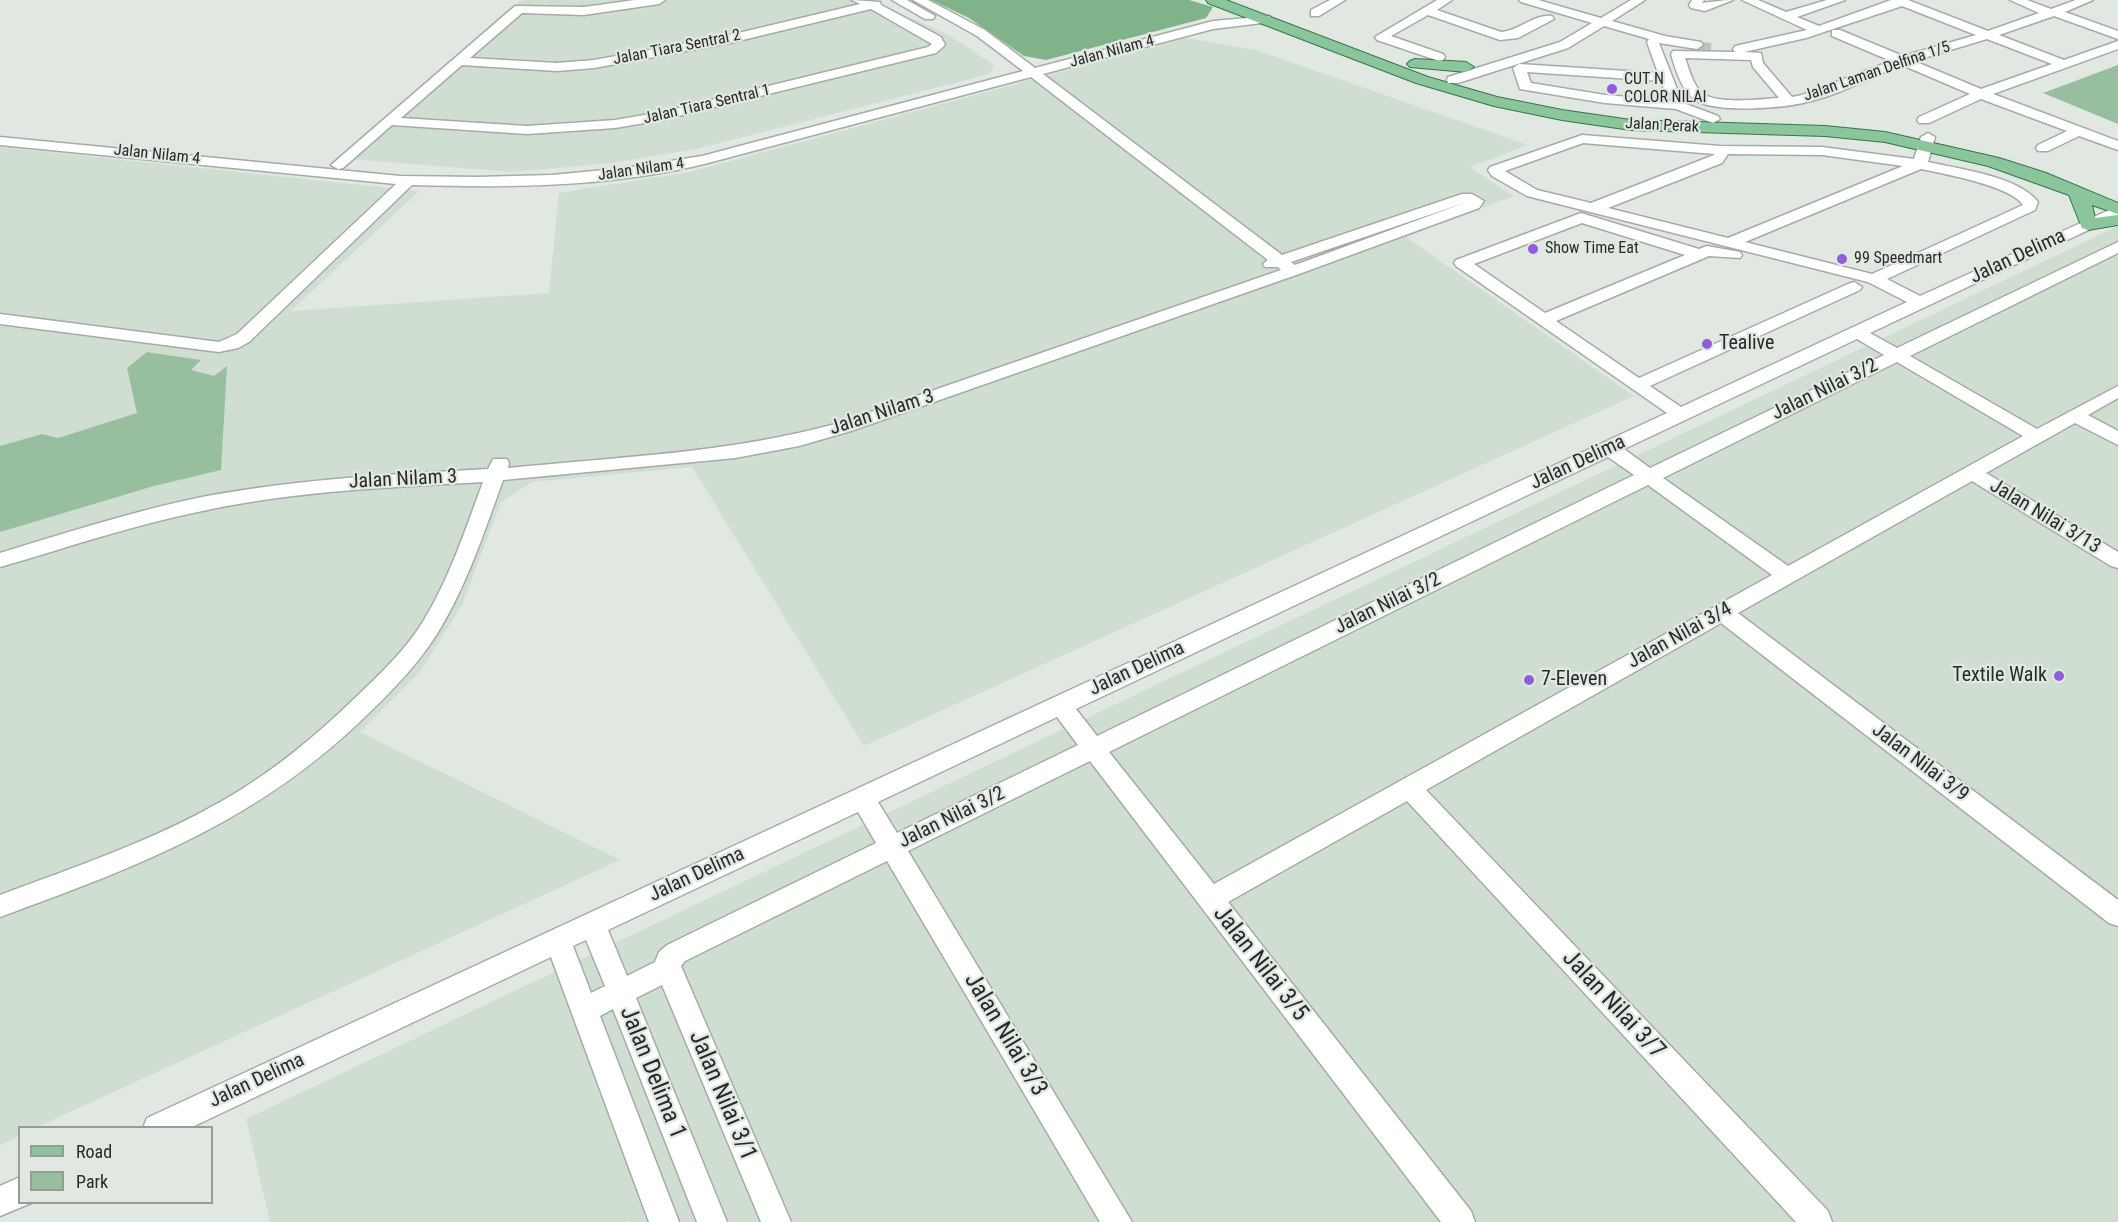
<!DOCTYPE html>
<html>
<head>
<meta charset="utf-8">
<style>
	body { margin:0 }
	#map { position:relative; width:2118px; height:1222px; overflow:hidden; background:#e0e8e1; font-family:"Roboto Condensed",sans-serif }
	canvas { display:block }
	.legend { position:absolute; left:18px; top:1126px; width:195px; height:78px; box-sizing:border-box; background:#e0e8e1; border:2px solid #969c97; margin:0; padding:8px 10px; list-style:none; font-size:18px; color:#282b28 }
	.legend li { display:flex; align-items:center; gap:12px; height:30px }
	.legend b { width:30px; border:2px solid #969c97 }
</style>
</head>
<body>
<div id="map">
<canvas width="2118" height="1222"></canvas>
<ul class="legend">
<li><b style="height:8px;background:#8ac59b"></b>Road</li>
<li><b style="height:16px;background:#97be9e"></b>Park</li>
</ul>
</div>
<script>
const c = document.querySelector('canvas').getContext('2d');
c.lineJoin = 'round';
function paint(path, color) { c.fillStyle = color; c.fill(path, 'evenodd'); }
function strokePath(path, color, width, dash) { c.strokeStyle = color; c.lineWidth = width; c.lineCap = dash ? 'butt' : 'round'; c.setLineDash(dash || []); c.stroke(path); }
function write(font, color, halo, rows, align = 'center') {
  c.font = font + ' "Roboto Condensed",sans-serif'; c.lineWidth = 4.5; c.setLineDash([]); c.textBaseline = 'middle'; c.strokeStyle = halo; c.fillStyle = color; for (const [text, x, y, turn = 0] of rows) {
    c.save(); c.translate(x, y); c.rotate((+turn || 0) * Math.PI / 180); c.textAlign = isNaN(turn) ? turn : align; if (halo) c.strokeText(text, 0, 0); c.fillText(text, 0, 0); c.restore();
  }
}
const built = new Path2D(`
	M522 0H871L949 35 994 65 990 74 696 149 613 163 512 172 337 158Z
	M1186 38 1256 50 1528 145 1470 167 1514 196 1406 237 1634 396 864 746 692 467 532 482 501 502 462 605 420 672 360 732 620 860 37 1127 20 1128 19 1136 0 1145V147L419 191 291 311 549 293 559 193 690 172Z
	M2118 226V1222H631L630 1220 626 1222H270L246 1119Z`);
const green = new Path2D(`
	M2118 65V124L2043 93Z
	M147 352 201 360 191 370 214 376 227 366 221 470 154 486 0 532V446L42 434 58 438 137 413 127 368Z`);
const forest = new Path2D(`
	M931 0H1189L1213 7 1206 18 1046 60 1024 56 969 18Z`);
const minorTunnel = new Path2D(`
	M1699 49 1711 50`);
const minor = new Path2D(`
	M635 0H665L659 4 584 15 522 13 470 58 557 63 594 60 730 35 860 4 852 0 880 2 881 5 941 37 945 45 936 53 662 120 615 128 527 134 392 125 343 168 338 169 331 165 515 6 584 7ZM871 9 932 44 928 47 662 112 615 120 527 126 401 118 462 65 557 71 594 68 730 43Z
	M892 0H907L935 16 933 19H925Z
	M913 0H928L985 30 1035 68 1213 21 1270 16V22L1213 29 1043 74 1282 255 1462 194H1472L1484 201 1479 208 1299 274 851 431 799 446 735 458 503 480C484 533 466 587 437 634 418 664 394 689 369 713 259 821 142 865 0 917V895C75 867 152 841 222 801 271 773 315 737 355 698 380 674 406 650 424 620 450 577 466 528 483 482 391 487 298 491 207 510 136 524 69 547 0 567V553C68 532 137 510 207 496 300 479 394 474 488 469L493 459H507L509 463 508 468C618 457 731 453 839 423L1281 270 1278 267H1265L1263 264 1268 260 1031 77 708 163C613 187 510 188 412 185L249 342 238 348 219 352 0 324V314L219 342 237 334 396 184 0 145V137L400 176 477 177 552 175 626 168 702 156 1023 71 977 36ZM1467 202 1295 265 1291 262Z
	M1330 0H1345L1319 16H1311V10Z
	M1437 0H1452L1437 10 1501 32C1518 31 1536 13 1552 16L1554 19 1518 38 1500 40 1428 15 1391 36 1443 54 1445 57 1443 60 1439 61 1377 40 1375 37Z
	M1519 0H1538L1601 18 1631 0H1645L1612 21 1665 36 1701 42 1703 45 1697 49 1659 43 1677 89 1670 93 1665 92 1661 81 1527 72 1531 83 1605 95 1678 101 1718 116 1720 119 1713 123 1676 109 1605 103 1520 89 1513 68 1519 64 1658 73 1647 42 1649 39 1604 26 1568 48 1458 83H1448L1447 80 1448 77 1560 42 1592 23 1521 2Z
	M1692 0H1704L1702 3C1712 2 1722 0 1733 0L1705 11 1691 8 1689 5Z
	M1742 0H1758L1786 12 1827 0H1845L1797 17 1819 26 1891 0H1908L1988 31 2039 13 2010 0H2027L2051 9 2076 0H2093L2065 12 2118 31V39L2054 16 1999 35 2064 60 2118 41V49L1993 94 2118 141V150L2079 136 2048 151H2038L2036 148 2038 145 2067 131 1981 99 1929 123H1919L1917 120 1919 117 1970 94 1902 65C1871 77 1839 95 1807 102 1784 108 1713 114 1694 99 1681 89 1675 68 1671 54L1673 51 1735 52 1733 49 1735 46 1807 30ZM1902 6 1976 35 1903 56 1840 30H1832V36L1891 61 1802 95 1792 97 1763 63 1761 53 1744 52 1806 38ZM1987 39 2052 64 1981 89 1914 61ZM1685 58 1751 60 1753 67 1779 98C1760 99 1717 105 1702 93 1693 85 1689 69 1685 58Z
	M1928 133 1935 137 1928 162C1959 169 2018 176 2038 202L2035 210 1887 279 1920 296 2118 206V216L1870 333 1897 348 2118 242V253L1910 356 2037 429 2118 386V398L2088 415 2118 431V445L2075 423 1986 473 2118 552V568L2111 566 1972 481 1738 613 2118 900V926L2109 923 1721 623 1426 790 1828 1211 1832 1222H1796L1407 801 1228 902 1471 1211 1475 1222H1441L1090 761 908 851 1132 1222H1100L887 861 685 961 681 966 791 1222H761L662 985 636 998 727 1222H697L613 1009 600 1016 679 1222H649L551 957 190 1128H143L147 1118 1667 413 1456 266 1454 263 1456 260 1581 213 1699 249 1707 246 1740 252 1742 255 1740 258 1709 256 1556 321 1639 378 1848 284 1854 282 1862 287 1860 290 1650 386 1681 407 1907 302 1868 282 1527 196 1492 176 1488 170 1490 167 1582 135 1720 146 1822 147 1914 159 1921 137ZM1583 143 1714 154V155L1591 203 1537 190 1505 171ZM1728 154 1822 155 1903 166 1728 238 1608 208 1722 163ZM1921 169C1945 174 2011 186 2023 205L1872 274 1745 242ZM1582 223 1685 255 1545 313 1474 264ZM1857 339 1884 355 1650 468 1624 449ZM1897 362 2023 436 1788 566 1663 478ZM1608 457 1634 475 1097 736 1076 709ZM1648 485 1772 575 1214 884 1109 752ZM1057 717 1078 745 897 833 878 802ZM858 812 876 843 667 945 659 952 655 962 627 976 608 930ZM586 940 605 986 591 993 573 946Z
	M20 1177V1202L31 1203 0 1216V1186Z`);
const major = new Path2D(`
	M1206 0H1226L1428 77 1497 97 1562 110 1631 120 1825 126 1885 132 1999 158 2046 173 2118 203V214L2092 205 2095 218 2118 215V225L2088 230 2082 228 2069 195 1988 166 1885 142 1825 136 1631 130 1562 120 1494 106 1416 83 1208 3Z
	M1415 59 1466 62 1474 67 1466 72 1410 67 1407 64 1410 61Z`);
const markers = [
	[1612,89,6,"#905ed8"],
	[1533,249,6,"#905ed8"],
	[1842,259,6,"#905ed8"],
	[1707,344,6,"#905ed8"],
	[2059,676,6,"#905ed8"],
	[1529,680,6,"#905ed8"]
];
const farStreetnames = [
	["Jalan Tiara Sentral 2",677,48,-11],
	["Jalan Nilam 4",1112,52,-15],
	["Jalan Laman Delfina 1/5",1877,72,-19],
	["Jalan Tiara Sentral 1",707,105,-13],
	["Jalan Perak",1662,126,3],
	["Jalan Nilam 4",157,155,6],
	["Jalan Nilam 4",641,170,-8]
];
const farPoinames = [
	["CUT N",1624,80],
	["COLOR NILAI",1624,98],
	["Show Time Eat",1545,249],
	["99 Speedmart",1854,259]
];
const streetNames = [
	["Jalan Delima",2018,257,-25],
	["Jalan Nilai 3/2",1825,390,-26],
	["Jalan Nilam 3",882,413,-18],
	["Jalan Delima",1578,463,-25],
	["Jalan Nilam 3",403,480,-3],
	["Jalan Nilai 3/13",2045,517,31],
	["Jalan Nilai 3/2",1388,604,-26],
	["Jalan Nilai 3/4",1680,636,-29],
	["Jalan Delima",1137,669,-25],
	["Jalan Nilai 3/9",1920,763,37],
	["Jalan Nilai 3/2",952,818,-26],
	["Jalan Delima",697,875,-25],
	["Jalan Delima",257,1081,-25]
];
const poiNames = [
	["Tealive",1719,344],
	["Textile Walk",2047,676,"right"],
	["7-Eleven",1541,680]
];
const nearStreetnames = [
	["Jalan Nilai 3/5",1260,964,52],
	["Jalan Nilai 3/7",1613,1005,47],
	["Jalan Nilai 3/3",1005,1035,59],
	["Jalan Delima 1",652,1073,68],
	["Jalan Nilai 3/1",722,1096,67]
];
paint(built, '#d0ded2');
paint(green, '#97be9e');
paint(forest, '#80b38a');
strokePath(minorTunnel, '#bbc2bc', 14, [14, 7]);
strokePath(minor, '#a4aca5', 3);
strokePath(major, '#357647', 2);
paint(minor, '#fff');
paint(major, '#8ac59b');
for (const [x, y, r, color] of markers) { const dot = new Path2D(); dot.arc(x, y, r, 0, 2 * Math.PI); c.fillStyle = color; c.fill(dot); strokePath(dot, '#e0e8e1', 2); }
write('16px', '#282b28', '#e0e8e1', farStreetnames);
write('16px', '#282b28', '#e0e8e1', farPoinames, 'left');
write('20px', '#282b28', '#e0e8e1', streetNames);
write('20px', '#282b28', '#e0e8e1', poiNames, 'left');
write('24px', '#282b28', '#e0e8e1', nearStreetnames);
</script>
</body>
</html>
